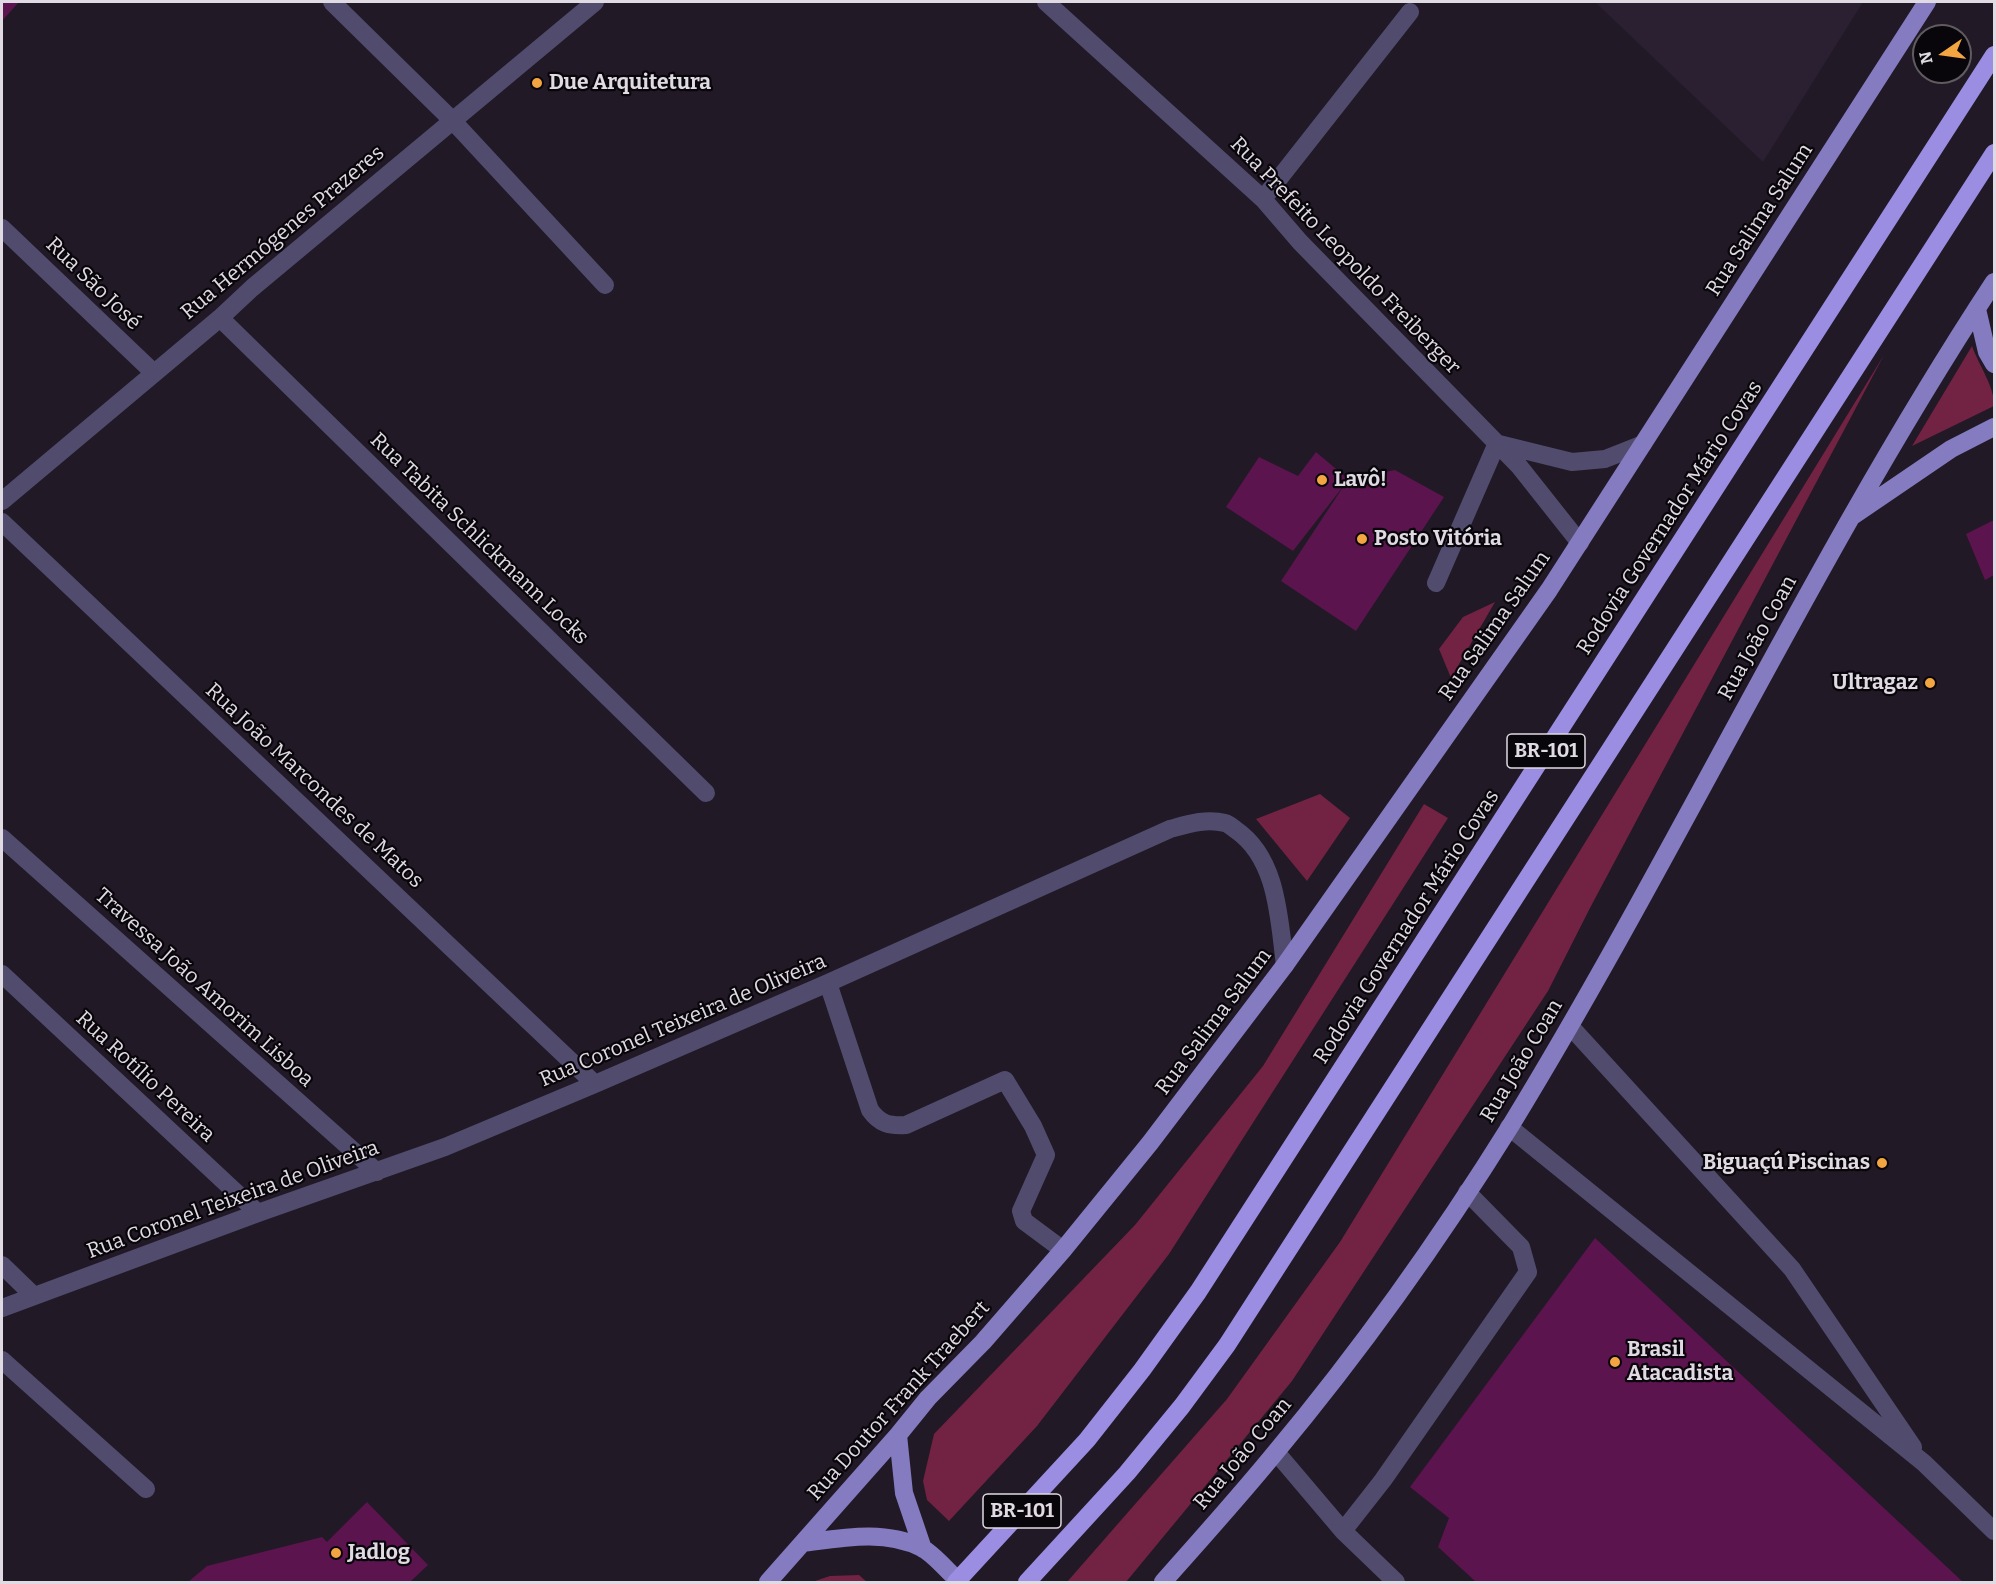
<!DOCTYPE html>
<html>
<head>
<meta charset="utf-8">
<style>
	body { margin:0 }
	#map { position:relative; width:1996px; height:1584px; overflow:hidden; background:#211926; font-family:Bitter,serif }
	canvas { display:block }
	.frame { position:absolute; inset:0; border:3px solid #e0dae3; pointer-events:none }
	.north { position:absolute; left:1912px; top:24px; width:60px; height:60px; box-sizing:border-box; background:#09060b; border:2px solid #5f5b61; border-radius:50%; rotate:257deg; font-size:16px; font-weight:700; line-height:24px; text-align:center; color:#e0dae3 }
	.north::after { content:''; display:block; margin:auto; width:21px; height:27px; background:#f2a541; clip-path:polygon(50% 0,100% 100%,50% 72%,0 100%) }
</style>
</head>
<body>
<div id="map">
<canvas width="1996" height="1584"></canvas>
<div class="frame"></div>
<div class="north">N</div>
</div>
<script>
const c = document.querySelector('canvas').getContext('2d');
c.lineJoin = 'round';
function paint(path, color) { c.fillStyle = color; c.fill(path, 'evenodd'); }
function strokePath(path, color, width, dash) { c.strokeStyle = color; c.lineWidth = width; c.lineCap = dash ? 'butt' : 'round'; c.setLineDash(dash || []); c.stroke(path); }
function write(font, color, halo, rows, align = 'center') {
  c.font = font + ' Bitter,serif'; c.lineWidth = 4.5; c.setLineDash([]); c.textBaseline = 'middle'; c.strokeStyle = halo; c.fillStyle = color; for (const [text, x, y, turn = 0] of rows) {
    c.save(); c.translate(x, y); c.rotate((+turn || 0) * Math.PI / 180); c.textAlign = isNaN(turn) ? turn : align; if (halo) c.strokeText(text, 0, 0); c.fillText(text, 0, 0); c.restore();
  }
}
const built = new Path2D(`
	M1595 2H1863L1763 162Z`);
const green = new Path2D(`
	M1972 346C1979 366 1995 387 1994 406L1912 446Z
	M1884 355 1590 908 1548 991 1292 1381 1126 1582H1067L1227 1399 1340 1242Z
	M1495 602 1451 678 1439 649 1463 617Z
	M1320 794 1350 818 1307 881 1256 819Z
	M1424 804 1448 818 1169 1254 1037 1426 949 1521 927 1500 923 1481 934 1434 1135 1225 1263 1066Z
	M859 1575 867 1582H812L830 1576Z`);
const building = new Path2D(`
	M2 2H19L2 21Z
	M1316 452 1348 479 1395 470 1444 497 1356 631 1281 581 1345 484 1293 551 1226 507 1259 457 1298 476Z
	M1994 520V575L1985 580 1966 534Z
	M1595 1238 1963 1582H1476L1438 1547 1449 1518 1410 1487Z
	M367 1502 428 1565 410 1582H188L207 1566 322 1537 327 1542Z`);
const minor = new Path2D(`
	M332 2 452 120 605 285
	M1046 2 1263 199 1300 242 1519 466 1580 543
	M1263 199 1410 12
	M2 228 153 372
	M220 318 706 793
	M1499 444 1572 462 1605 459 1643 444
	M2 501 220 318 252 288 595 2
	M2 522 595 1084
	M1436 583 1497 443
	M2 838 377 1172
	M2 974 258 1213
	M828 983 870 1110C880 1124 889 1126 906 1125L1005 1080 1033 1126 1046 1155 1021 1211 1024 1221 1063 1250
	M1570 1026 1792 1269 1913 1447
	M1509 1127 1924 1463 1994 1531
	M2 1265 34 1296
	M2 1308 258 1213 445 1147 595 1084 828 983 1170 829C1188 824 1207 818 1225 823 1229 824 1233 828 1236 830 1278 859 1279 920 1285 965
	M2 1360 146 1489
	M1276 1452 1343 1531 1383 1480 1528 1272 1521 1247 1467 1192
	M1343 1531 1396 1582`);
const major = new Path2D(`
	M1977 309 1987 352 1994 364
	M1854 515 1951 449 1994 427
	M898 1435 904 1493 923 1549
	M803 1543C841 1538 885 1529 922 1548 934 1554 949 1573 960 1582
	M768 1582 898 1435 928 1398 983 1342 1063 1250 1150 1143 1285 965 1549 590 1927 2
	M1163 1582C1201 1539 1239 1497 1275 1453 1361 1350 1440 1239 1511 1125 1680 848 1816 553 1994 282`);
const highway = new Path2D(`
	M956 1582 1087 1440 1142 1370 1198 1292 1994 55
	M1027 1582 1127 1473 1182 1406 1227 1345 1994 153`);
const markers = [
	[537,83,6,"#f2a541"],
	[1322,480,6,"#f2a541"],
	[1362,539,6,"#f2a541"],
	[1930,683,6,"#f2a541"],
	[1882,1163,6,"#f2a541"],
	[1615,1362,6,"#f2a541"],
	[336,1553,6,"#f2a541"]
];
const shields = [
	[1546,751,78],
	[1022,1511,78]
];
const shieldNames = [
	["BR-101",1546,751],
	["BR-101",1022,1511]
];
const poiNames = [
	["Due Arquitetura",549,83],
	["Lavô!",1334,480],
	["Posto Vitória",1374,539],
	["Ultragaz",1918,683,"right"],
	["Biguaçú Piscinas",1870,1163,"right"],
	["Brasil",1627,1350],
	["Atacadista",1627,1374],
	["Jadlog",348,1553]
];
const streetNames = [
	["Rua Salima Salum",1760,220,-57],
	["Rua Hermógenes Prazeres",283,233,-40],
	["Rua Prefeito Leopoldo Freiberger",1345,256,46],
	["Rua São José",93,284,44],
	["Rodovia Governador Mário Covas",1670,518,-57],
	["Rua Tabita Schlickmann Locks",479,539,44],
	["Rua Salima Salum",1495,626,-55],
	["Rua João Coan",1758,638,-61],
	["Rua João Marcondes de Matos",314,786,43],
	["Rodovia Governador Mário Covas",1407,927,-57],
	["Travessa João Amorim Lisboa",204,988,42],
	["Rua Coronel Teixeira de Oliveira",683,1021,-23],
	["Rua Salima Salum",1214,1022,-53],
	["Rua João Coan",1522,1061,-59],
	["Rua Rotílio Pereira",145,1077,43],
	["Rua Coronel Teixeira de Oliveira",233,1200,-20],
	["Rua Doutor Frank Traebert",899,1401,-48],
	["Rua João Coan",1243,1454,-50]
];
paint(built, '#2b1f32');
paint(green, '#722242');
paint(building, '#5b144e');
strokePath(minor, '#514c6e', 18);
strokePath(major, '#857bc1', 18);
strokePath(highway, '#9a8de2', 18);
for (const [x, y, r, color] of markers) { const dot = new Path2D(); dot.arc(x, y, r, 0, 2 * Math.PI); c.fillStyle = color; c.fill(dot); strokePath(dot, '#09060b', 2); }
for (const [x, y, w] of shields) { const box = new Path2D(); box.roundRect(x - w / 2, y - 17, w, 34, 4.5); c.fillStyle = '#09060b'; c.fill(box); strokePath(box, '#e0dae3', 1.5); }
write('bold 20px', '#e0dae3', null, shieldNames);
write('bold 21px', '#e0dae3', '#09060b', poiNames, 'left');
write('21px', '#e0dae3', '#09060b', streetNames);
</script>
</body>
</html>
